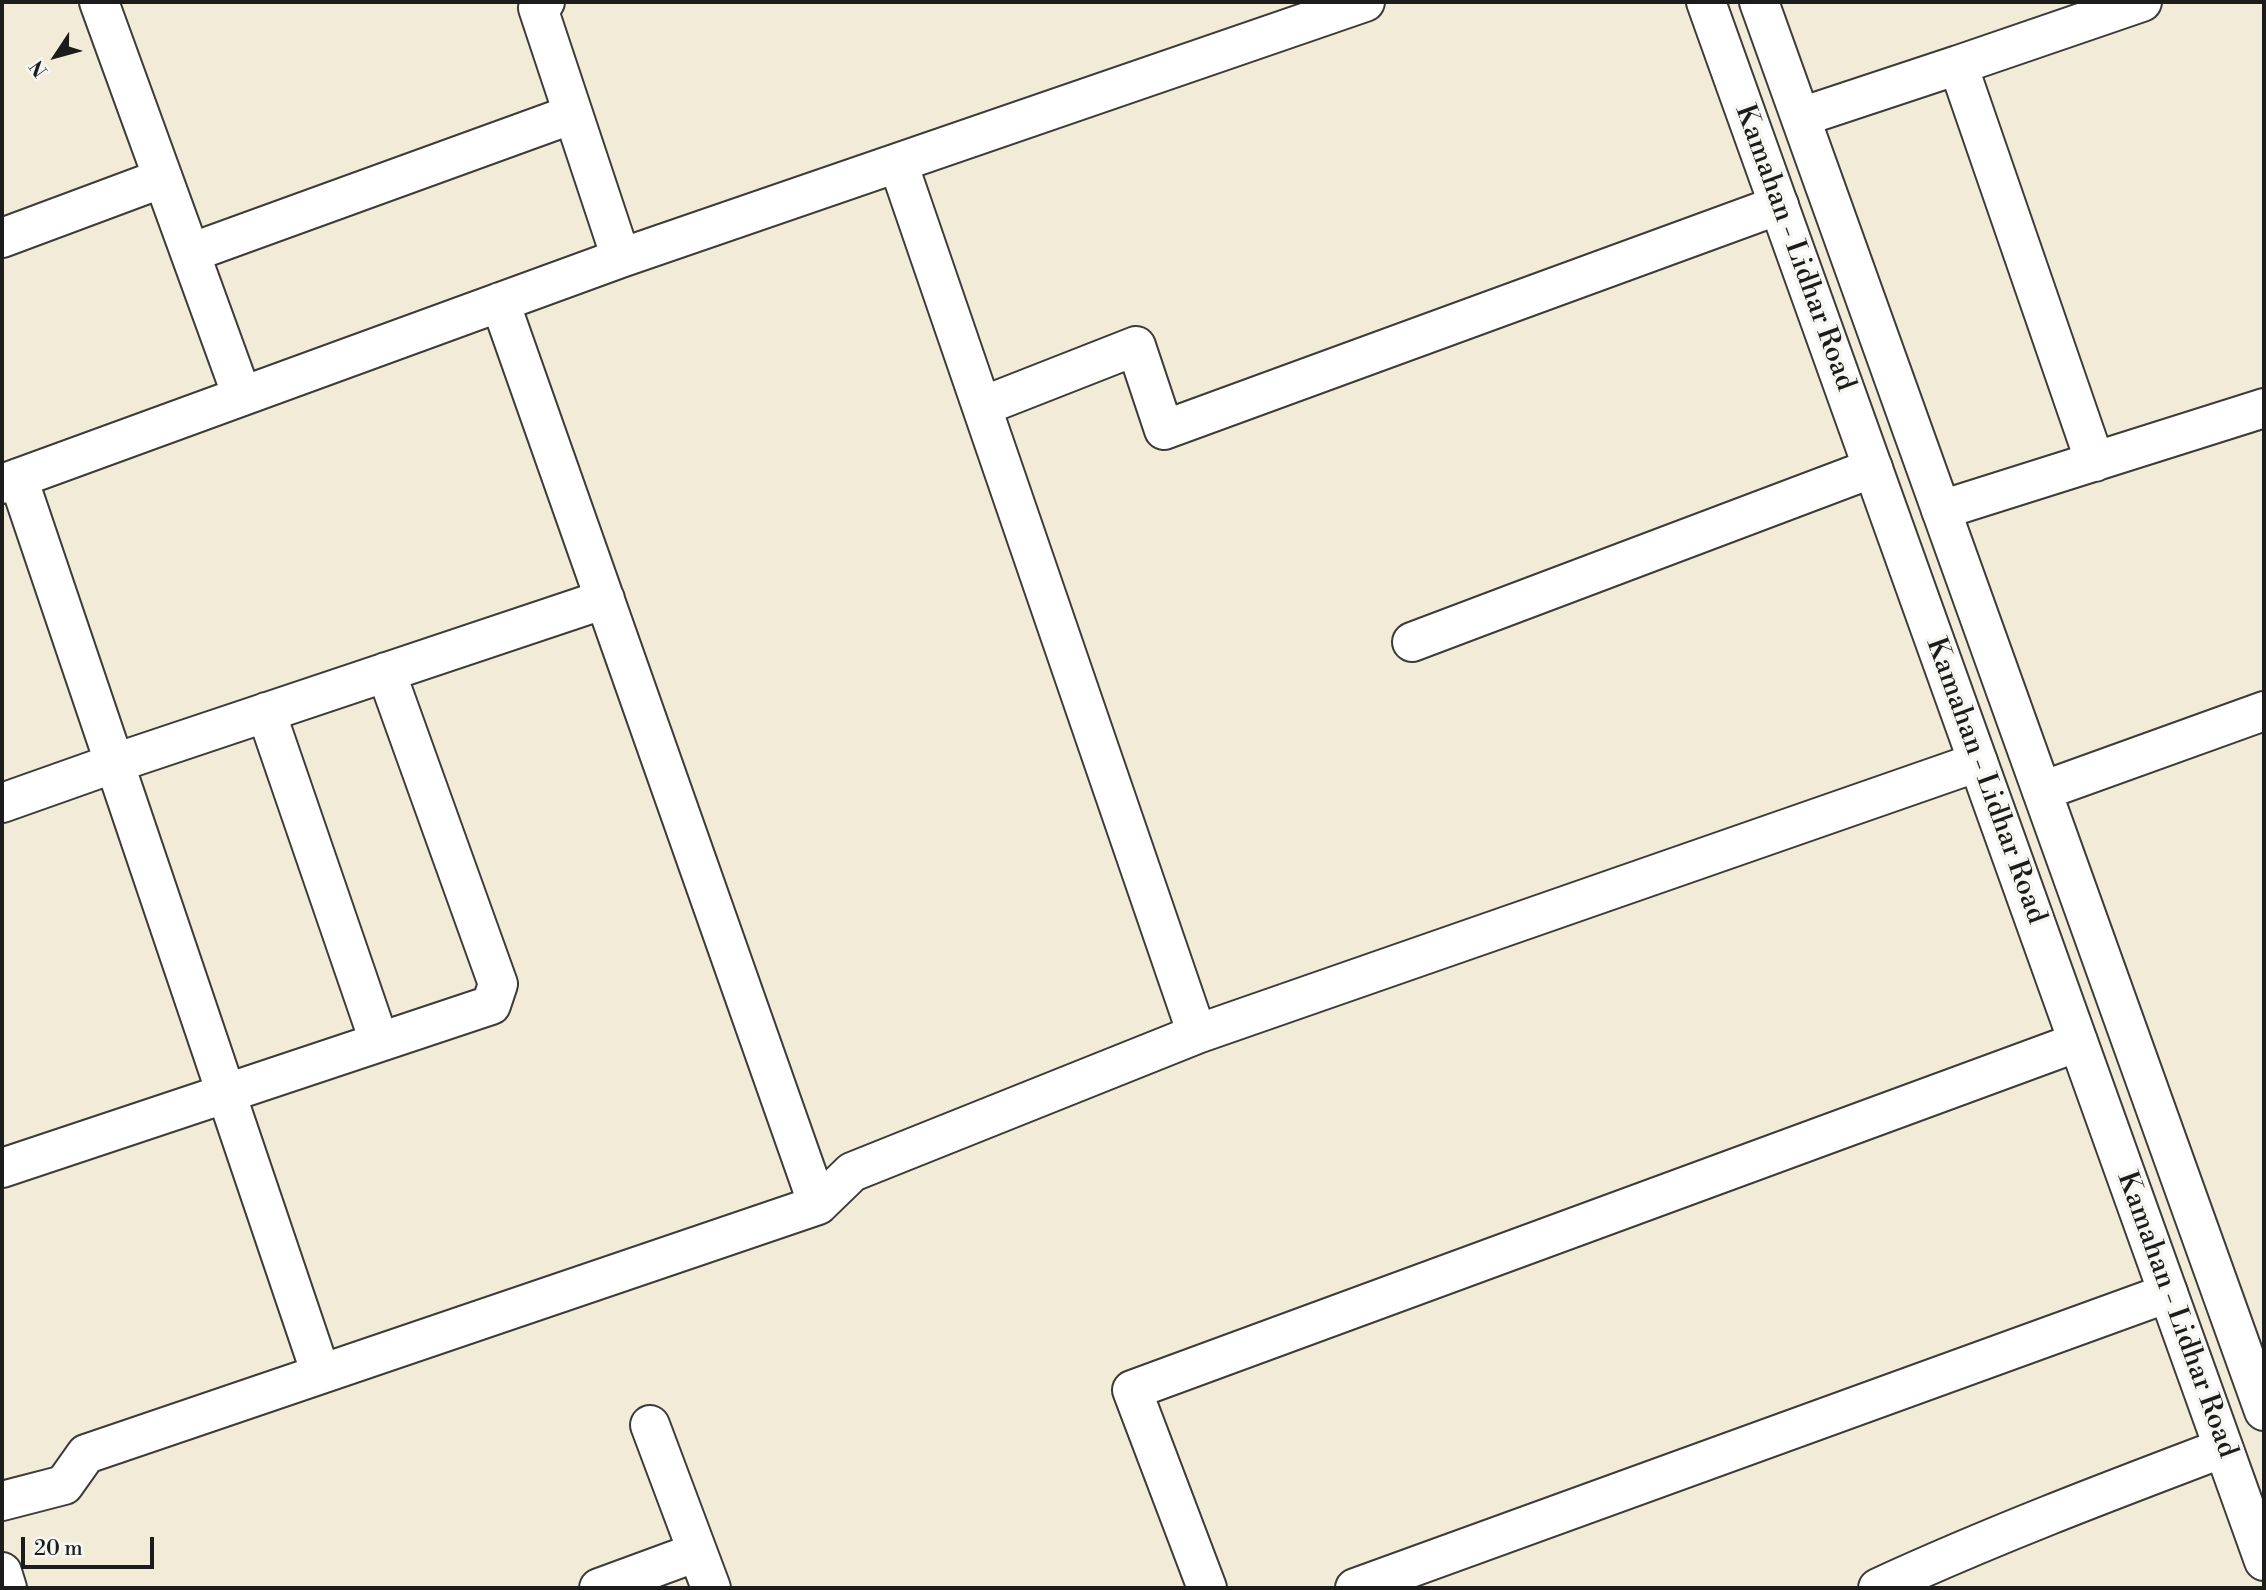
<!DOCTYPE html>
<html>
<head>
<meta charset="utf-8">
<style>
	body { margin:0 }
	#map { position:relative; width:2266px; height:1590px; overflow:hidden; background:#f1ebd8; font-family:"Libre Bodoni",serif }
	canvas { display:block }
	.frame { position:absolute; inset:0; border:4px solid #1c1c1c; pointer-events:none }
	.north { position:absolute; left:21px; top:21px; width:70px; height:70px; -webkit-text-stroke:5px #f6f6f2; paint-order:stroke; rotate:234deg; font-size:19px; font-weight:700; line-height:28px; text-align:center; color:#1c1c1c }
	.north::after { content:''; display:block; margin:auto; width:24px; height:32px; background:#1c1c1c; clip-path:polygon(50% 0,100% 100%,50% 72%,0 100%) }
	.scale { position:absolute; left:21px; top:1537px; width:133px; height:32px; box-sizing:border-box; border:4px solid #1c1c1c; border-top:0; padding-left:9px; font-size:21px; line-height:24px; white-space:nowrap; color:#1c1c1c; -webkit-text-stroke:5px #f6f6f2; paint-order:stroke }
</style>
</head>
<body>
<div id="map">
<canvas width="2266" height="1590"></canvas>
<div class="frame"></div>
<div class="north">N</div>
<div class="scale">20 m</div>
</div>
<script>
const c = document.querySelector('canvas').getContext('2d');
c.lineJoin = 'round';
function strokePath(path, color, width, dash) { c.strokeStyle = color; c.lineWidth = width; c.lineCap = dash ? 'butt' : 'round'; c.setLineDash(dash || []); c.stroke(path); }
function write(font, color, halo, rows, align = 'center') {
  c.font = font + ' "Libre Bodoni",serif'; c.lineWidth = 7; c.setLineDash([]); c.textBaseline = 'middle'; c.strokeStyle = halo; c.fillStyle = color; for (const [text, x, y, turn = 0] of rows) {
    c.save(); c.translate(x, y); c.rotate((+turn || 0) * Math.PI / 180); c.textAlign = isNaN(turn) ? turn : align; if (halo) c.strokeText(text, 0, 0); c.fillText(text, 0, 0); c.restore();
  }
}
const minor = new Path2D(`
	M99 2 242 396
	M545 2 538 8 621 258
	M1958 65 2142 2
	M1801 117 1958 65 2095 462
	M898 163 1197 1034
	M2 238 163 178
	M190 253 573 114
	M500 302 818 1205
	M983 406 1136 346 1164 430 1779 205
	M18 478 321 1374
	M2 484 621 258 1365 2
	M1941 510 2264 408
	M1412 642 1873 468
	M266 712 379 1041
	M2042 791 2264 711
	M2 803 115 763 605 599
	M2 1168 491 1005 498 984 386 672
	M650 1425 711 1588
	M2 1501 64 1485 86 1454 818 1205 852 1172 1197 1034 1978 762
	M2 1572 7 1588
	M599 1588 697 1552
	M1207 1588 1132 1390 2078 1042
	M1355 1588 2168 1293
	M1878 1588C1991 1536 2107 1492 2223 1448`);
const secondary = new Path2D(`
	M1706 2 2264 1561
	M1759 2 2264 1411`);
const streetNames = [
	["Kamahan - Lidhar Road",1794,248,70],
	["Kamahan - Lidhar Road",1985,781,70],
	["Kamahan - Lidhar Road",2176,1315,70]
];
strokePath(minor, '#3c3b38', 42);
strokePath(secondary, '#3c3b38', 42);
strokePath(minor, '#fff', 38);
strokePath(secondary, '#fff', 38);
write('28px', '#1c1c1c', '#f6f6f2', streetNames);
</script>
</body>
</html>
